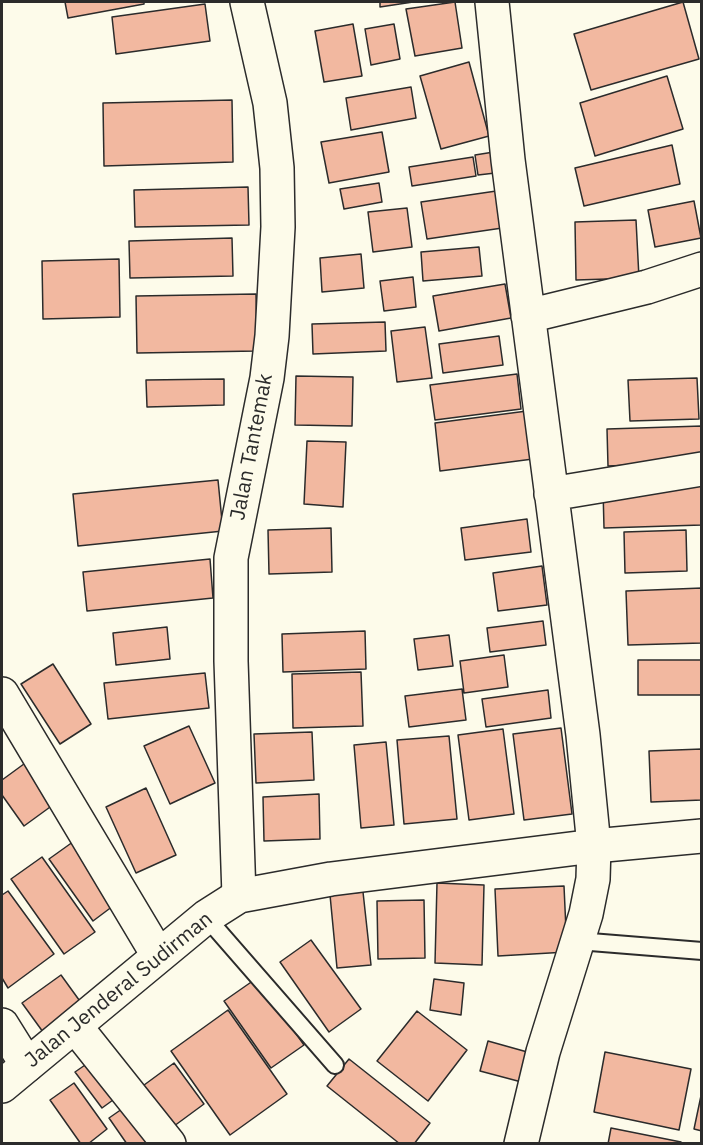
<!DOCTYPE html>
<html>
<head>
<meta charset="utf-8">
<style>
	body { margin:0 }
	#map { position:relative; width:703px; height:1145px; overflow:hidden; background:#fdfbea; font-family:"IBM Plex Sans",sans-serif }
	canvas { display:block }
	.frame { position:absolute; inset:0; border:3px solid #2b2b2b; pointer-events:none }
</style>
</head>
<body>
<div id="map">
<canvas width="703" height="1145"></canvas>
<div class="frame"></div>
</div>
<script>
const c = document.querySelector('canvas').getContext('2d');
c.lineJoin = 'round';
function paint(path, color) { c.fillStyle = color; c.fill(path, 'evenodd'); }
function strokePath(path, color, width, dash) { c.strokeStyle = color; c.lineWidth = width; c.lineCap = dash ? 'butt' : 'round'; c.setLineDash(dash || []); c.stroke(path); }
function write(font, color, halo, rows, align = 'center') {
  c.font = font + ' "IBM Plex Sans",sans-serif'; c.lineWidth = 4.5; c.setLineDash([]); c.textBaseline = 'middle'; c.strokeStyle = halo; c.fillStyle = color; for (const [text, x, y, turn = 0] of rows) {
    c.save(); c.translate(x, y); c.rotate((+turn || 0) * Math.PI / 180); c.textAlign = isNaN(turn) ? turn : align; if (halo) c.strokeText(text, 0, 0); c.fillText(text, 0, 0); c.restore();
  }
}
const building = new Path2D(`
	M65 2H144V4L68 18Z
	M380 2H413L380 7Z
	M455 2 462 48 415 56 406 9Z
	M683 2 699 59 591 90 574 34Z
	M205 4 210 41 116 54 112 17Z
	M353 24 362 76 324 82 315 31Z
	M394 24 400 59 371 65 365 29Z
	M469 62 489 136 441 149 420 76Z
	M667 76 683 129 595 156 580 103Z
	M411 87 416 118 351 130 346 98Z
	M232 100 233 162 104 166 103 103Z
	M382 132 389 172 329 183 321 142Z
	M672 145 680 184 584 206 575 168Z
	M500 151 504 172 478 175 475 155Z
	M473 157 476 176 412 186 409 167Z
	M379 183 382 202 344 209 340 189Z
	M248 187 249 225 135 227 134 190Z
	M510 189 516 226 427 239 421 202Z
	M694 201 701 238 655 247 648 210Z
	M407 208 412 247 373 252 368 212Z
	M636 220 639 278 576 280 575 222Z
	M232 238 233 276 130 278 129 241Z
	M479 247 482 276 423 281 421 252Z
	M361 254 364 288 322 292 320 258Z
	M119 259 120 317 43 319 42 261Z
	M413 277 416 307 384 311 380 281Z
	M505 284 511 318 439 331 433 296Z
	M256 294 257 351 137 353 136 296Z
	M385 322 386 351 313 354 312 324Z
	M425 327 432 378 397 382 391 331Z
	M499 336 503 365 443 373 439 344Z
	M517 374 521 409 435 420 430 385Z
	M296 376 353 377 352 426 295 425Z
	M697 378 699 419 630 421 628 380Z
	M224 379V405L147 407 146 380Z
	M527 411 533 459 440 471 435 423Z
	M702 426V462L608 466 607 429Z
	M307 441 346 442 343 507 304 504Z
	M218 480 223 531 78 546 73 494Z
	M702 486V525L604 528 603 489Z
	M527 519 531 552 465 560 461 528Z
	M331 528 332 572 269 574 268 530Z
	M686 530 687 571 625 573 624 532Z
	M210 559 213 598 87 611 83 572Z
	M542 566 547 605 498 611 493 573Z
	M702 588V643L628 645 626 591Z
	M543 621 546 645 490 652 487 628Z
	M167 627 170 659 116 665 113 633Z
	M365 631 366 669 283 672 282 634Z
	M449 635 453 666 418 670 414 639Z
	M504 655 508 687 464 693 460 661Z
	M638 660H702V695H638Z
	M53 664 91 724 60 744 21 684Z
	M361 672 363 726 293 728 292 674Z
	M205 673 209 708 108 719 104 683Z
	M462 689 466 720 409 727 405 696Z
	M548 690 551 718 486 727 482 699Z
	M189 726 215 783 170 804 144 746Z
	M561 728 572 814 524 820 513 734Z
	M503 729 514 814 469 820 458 735Z
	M312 732 314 780 256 783 254 734Z
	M449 736 457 819 404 824 397 740Z
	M386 742 394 825 361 828 354 745Z
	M702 749V800L651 802 649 751Z
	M28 761 57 802 24 826 2 795V780Z
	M146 788 176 855 136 873 106 807Z
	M319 794 320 839 264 841 263 797Z
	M77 839 121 900 93 921 49 859Z
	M42 857 95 932 64 954 11 879Z
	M437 883 484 885 482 965 435 963Z
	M564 886 567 952 498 956 495 889Z
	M8 891 54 954 8 988 2 978V895Z
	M363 892 371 965 337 968 330 895Z
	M424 900 425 958 378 959 377 901Z
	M311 940 361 1009 329 1032 280 962Z
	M61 975 82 1004 43 1032 22 1003Z
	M257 978 304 1045 271 1068 224 1001Z
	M434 979 464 983 461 1015 430 1010Z
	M228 1010 287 1094 230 1135 171 1051Z
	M417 1011 467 1050 428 1101 377 1061Z
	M488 1041 538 1055 529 1084 480 1071Z
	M605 1052 691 1069 679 1130 594 1112Z
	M98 1056 124 1092 102 1108 75 1072Z
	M349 1059 430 1123 414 1144H400L327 1086Z
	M174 1063 204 1104 170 1129 140 1088Z
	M74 1083 107 1129 88 1144H81L50 1100Z
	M702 1091V1131L694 1129Z
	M132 1102 155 1144H127L109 1118Z
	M611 1128 681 1142V1144H608Z`);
const service = new Path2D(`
	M206 917 335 1065
	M578 941 702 951`);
const minor = new Path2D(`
	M492 2 508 160 583 735 594 846 593 879 586 914 543 1052 521 1144
	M528 316 647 287 702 269
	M551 494 702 469
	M2 694 158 955
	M2 1025 27 1065
	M75 1026 169 1144`);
const tertiary = new Path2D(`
	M239 896 231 661V558L267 378 272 336 278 227 277 168 270 103 247 2`);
const primary = new Path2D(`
	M2 1086 206 917 239 896 331 879 594 846 702 836`);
const streetNames = [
	["Jalan Tantemak",252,447,-79],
	["Jalan Jenderal Sudirman",119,990,-39]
];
paint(building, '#f2b8a0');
strokePath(building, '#2b2b2b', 1.5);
strokePath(service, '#2b2b2b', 20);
strokePath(minor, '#2b2b2b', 36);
strokePath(tertiary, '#2b2b2b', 36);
strokePath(primary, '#2b2b2b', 36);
strokePath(service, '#fdfbea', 16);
strokePath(minor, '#fdfbea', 33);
strokePath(tertiary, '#fdfbea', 33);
strokePath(primary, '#fdfbea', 33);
write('21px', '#2b2b2b', '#fdfbea', streetNames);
</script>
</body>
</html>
